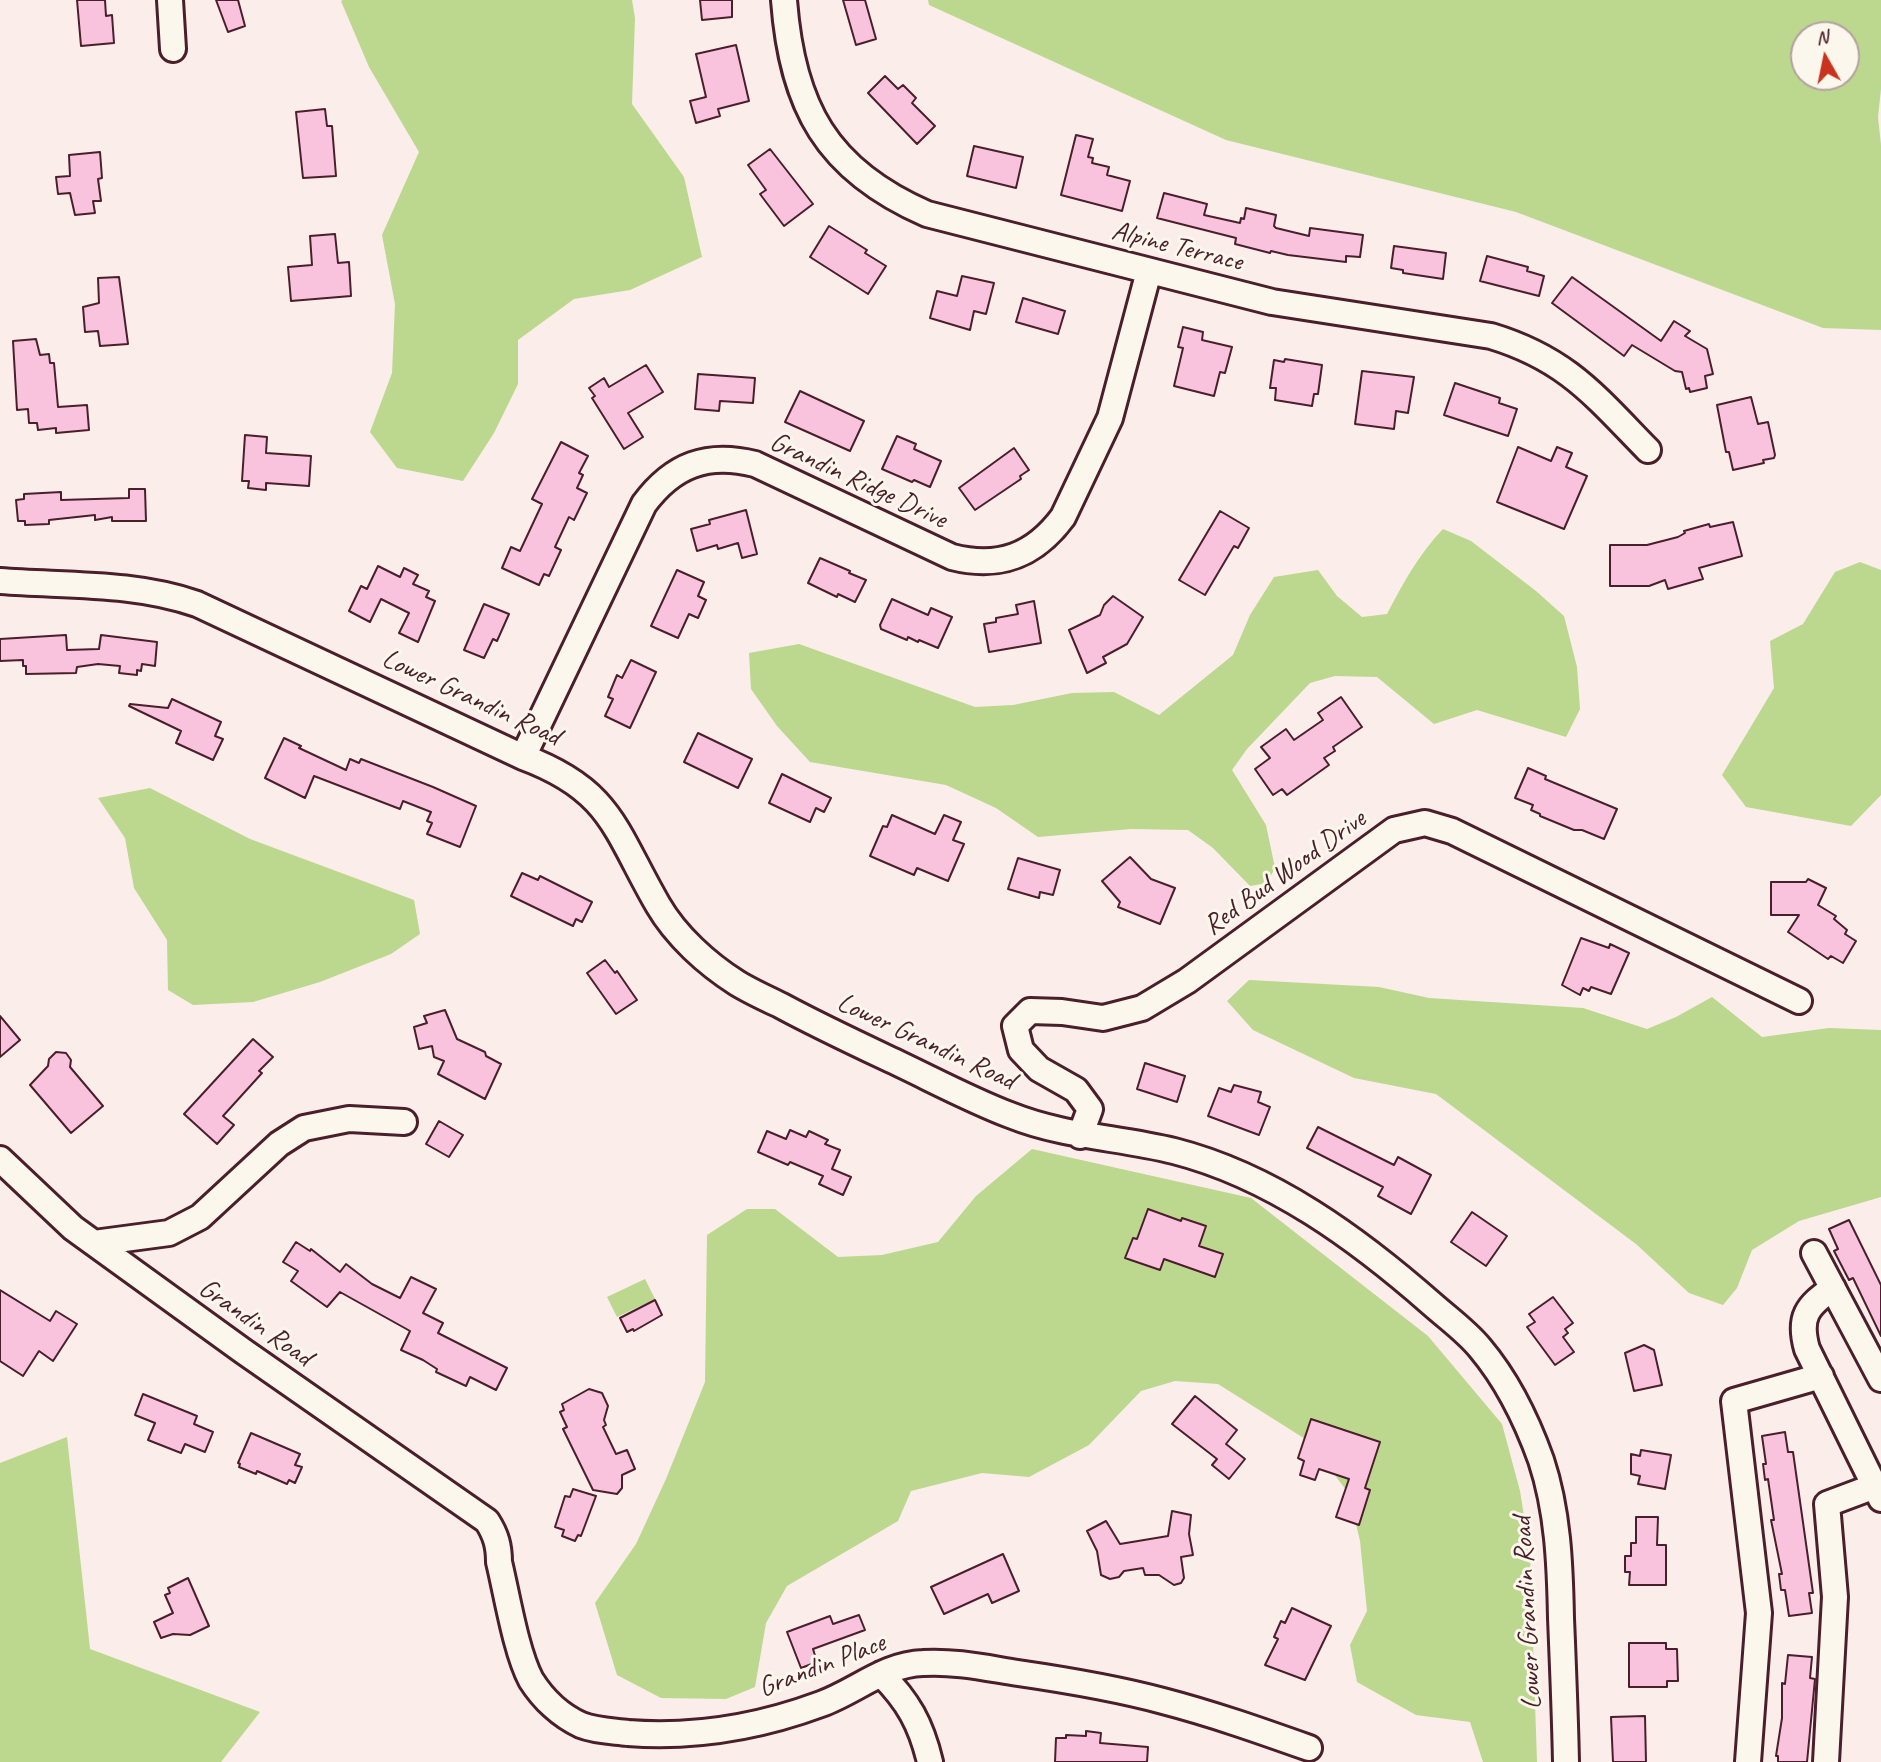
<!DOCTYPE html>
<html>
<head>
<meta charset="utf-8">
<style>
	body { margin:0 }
	#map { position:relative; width:1881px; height:1762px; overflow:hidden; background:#fbede9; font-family:Caveat,sans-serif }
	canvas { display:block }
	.north { position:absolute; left:1790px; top:21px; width:70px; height:70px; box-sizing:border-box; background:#fbf7ec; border:2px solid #b4a19f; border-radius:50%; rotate:351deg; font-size:19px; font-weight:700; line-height:28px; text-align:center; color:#4a1f2b }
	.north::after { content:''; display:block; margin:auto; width:24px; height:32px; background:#c8321e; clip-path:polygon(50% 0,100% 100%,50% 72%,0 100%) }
</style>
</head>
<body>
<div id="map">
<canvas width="1881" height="1762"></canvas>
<div class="north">N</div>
</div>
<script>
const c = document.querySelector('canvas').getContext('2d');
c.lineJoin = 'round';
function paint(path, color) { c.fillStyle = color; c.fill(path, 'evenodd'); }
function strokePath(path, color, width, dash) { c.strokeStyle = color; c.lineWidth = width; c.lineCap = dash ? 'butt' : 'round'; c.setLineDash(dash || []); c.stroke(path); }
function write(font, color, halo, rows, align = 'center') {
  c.font = font + ' Caveat,sans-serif'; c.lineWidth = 6; c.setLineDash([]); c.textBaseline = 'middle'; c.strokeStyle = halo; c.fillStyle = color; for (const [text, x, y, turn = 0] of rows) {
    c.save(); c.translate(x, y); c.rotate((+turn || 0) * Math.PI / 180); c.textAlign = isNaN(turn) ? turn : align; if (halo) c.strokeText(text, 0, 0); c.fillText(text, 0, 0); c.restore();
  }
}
const green = new Path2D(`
	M343 0H632L635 18 632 104 684 177 702 257 630 290 574 299 518 340V384L494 433 463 481 397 468 370 432 392 373 395 304 382 235 419 152 369 67 341 1Z
	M928 0H1881V89L1878 117 1881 145V330L1823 328 1516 212 1226 140 929 5ZM1804 35H1846V77H1804Z
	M1443 529 1471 541 1536 591 1564 616 1577 667 1580 709 1566 737 1477 710 1434 724 1377 677 1335 676 1310 683 1247 749 1232 770 1266 825 1275 868 1267 883 1250 886 1213 848 1188 830 1131 829 1038 837 996 808 946 785 810 762 777 726 751 689 749 653 799 644 975 707 1013 705 1072 693 1114 692 1159 715 1233 655 1250 615 1274 577 1318 570 1337 596 1362 617 1387 614C1403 583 1419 554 1443 529Z
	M1860 562 1881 570V795L1851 826 1746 807 1722 775 1774 688 1770 641 1803 624 1835 572Z
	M150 788 250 839 414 900 420 934 391 954 320 982 253 1002 193 1005 168 990 167 940 134 888 125 838 98 798Z
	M1249 980 1379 987 1429 998 1583 1008 1647 1029 1676 1017 1712 997 1762 1037 1829 1028 1881 1030V1197L1799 1221 1752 1250 1737 1288 1723 1305 1689 1293 1636 1244 1436 1094 1354 1078 1253 1030 1227 1001Z
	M1032 1149 1251 1198 1428 1336 1502 1424 1520 1491 1530 1553 1537 1762H1483L1470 1722 1416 1715 1357 1682 1350 1645 1367 1611 1360 1541 1349 1494 1310 1442 1218 1384 1175 1381 1141 1391 1089 1445 1029 1477 982 1473 911 1491 898 1521 787 1586 766 1623 755 1687 726 1699 661 1698 617 1675 595 1603 636 1544 666 1479 705 1382 707 1235 747 1209H775L838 1257 882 1255 938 1242 976 1196Z
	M645 1279 655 1299 617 1317 607 1297Z
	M67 1437 90 1649 260 1712 221 1762H0V1463Z`);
const building = new Path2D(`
	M77 0H105L106 16 112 15 114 43 81 46Z
	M216 0H238L245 26 228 32Z
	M700 0H732V17L702 20Z
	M843 0H865L876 39 856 45Z
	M736 45 749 101 718 109 720 116 696 123 690 101 706 97 696 54Z
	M885 76 898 89 903 85 916 98 912 103 935 126 917 144 868 93Z
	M325 109 327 126H332L336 176 303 178 296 112Z
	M1076 135 1093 139 1088 157 1093 158 1092 163 1109 167 1107 175 1130 181 1122 211 1061 195Z
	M974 146 1023 157 1016 188 967 176Z
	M770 149 813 204 784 226 760 194 766 190 748 165Z
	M100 152 102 178 98 179 101 201H93L95 213 75 215 70 193 58 194 56 177 70 176 69 155Z
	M1164 193 1207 204 1204 215 1240 223 1241 218 1244 219 1246 208 1276 215 1274 226 1276 228 1309 236 1310 228 1363 235 1360 257 1346 256V262L1288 255 1271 251 1270 253 1235 244 1236 238 1157 218Z
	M829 226 867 250 865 253 886 266 868 294 810 257Z
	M335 234 338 263 349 262 351 296 291 301 288 267 312 265 310 236Z
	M1394 246 1446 253 1443 279 1403 273V270L1391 268Z
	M1487 256 1528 267 1527 271 1544 276 1539 296 1480 281Z
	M962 276 994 283 986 314 974 311 970 330 930 318 937 291 957 296Z
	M119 277 128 344 100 346 98 331 85 332 83 307 99 303 98 278Z
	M1572 277 1661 341 1674 321 1690 331 1685 336 1707 349 1713 374 1705 376 1707 388 1690 392 1689 388 1686 389 1682 372 1675 371 1632 345 1624 356 1552 303Z
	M1023 298 1065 311 1058 334 1016 322Z
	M1183 327 1203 332 1202 340 1232 347 1225 373 1220 372 1214 396 1174 386 1183 348 1178 347Z
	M36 339 40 355 49 354 50 363H54L58 407 87 405 89 430 56 433V428L38 430 37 423H29L28 409 17 410 13 341Z
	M1285 359 1322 365 1318 394H1314L1312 406 1275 400 1276 388H1270L1274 360 1284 362Z
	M646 365 663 392 628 413 643 437 624 449 592 398 595 396 589 388 604 378 609 387Z
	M1362 371 1414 377 1408 413 1396 411 1394 429 1355 424Z
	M698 374 755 378 753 403 720 401 719 411 695 409Z
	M1455 383 1500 398 1499 403 1517 409 1508 436 1444 415Z
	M800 391 864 421 850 451 785 422Z
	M1751 397 1758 424 1768 422 1775 455 1774 458 1763 460 1764 463 1733 470 1729 452H1726L1717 405Z
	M245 435 267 437 266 453 311 456 309 486 266 483V490L248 488 249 481H242Z
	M897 436 916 444 914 449 941 461 930 487 914 480 912 482 882 469Z
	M561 442 588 456 579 473 583 475 577 488 587 493 574 520 569 517 555 547 561 550 549 576 544 574 539 585 502 568 511 547 520 551 542 504 532 499Z
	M1518 447 1551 461 1557 447 1572 453 1566 467 1587 476 1564 529 1497 502Z
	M1014 448 1029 470 1020 476 1021 479 975 510 959 488Z
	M129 489H145L146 521H112V517L95 520V515L49 520V524L25 525V521H18L16 500 24 499V494L61 492V500L129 498Z
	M746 510 757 554 742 558 738 543 718 549 717 545 697 551 691 529 710 524 709 520Z
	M1220 511 1249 528 1238 548 1234 546 1205 595 1179 580Z
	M1733 522 1742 556 1699 568 1703 579 1668 589 1665 580 1649 586H1610V545H1647L1678 537 1685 533 1684 531 1709 524 1710 527Z
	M820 558 850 571 849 573 866 580 855 602 838 594 837 597 808 583Z
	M378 566 400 577 404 568 418 575 413 584 429 591 426 597 435 601 418 642 399 633 409 613 381 599 370 622 349 611 361 586 367 589Z
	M677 570 704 582 698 596 706 600 698 618 689 614 678 638 651 626Z
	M1113 596 1143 617 1127 644 1103 657 1106 663 1087 673 1069 630 1100 615 1104 605Z
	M892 599 928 615 931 608 952 617 938 648 919 640 918 642 908 637 907 640 881 629 880 625Z
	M1034 601 1041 643 989 652 984 624 996 622V618L1018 614 1016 605Z
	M484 604 509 614 497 641 493 639 484 658 464 650Z
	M66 635 67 650 99 649 101 635 157 642 155 666 142 664 141 671 137 670V675L119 673 120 666 98 664 77 667 76 673 26 674V666H23V660L0 661V639Z
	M631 660 656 672 630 728 605 716 613 699 608 697 617 675 622 678Z
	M1341 697 1362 727 1333 747 1335 751 1324 758 1329 765 1287 795 1282 789 1273 795 1255 769 1270 758 1261 747 1286 729 1294 740 1323 720 1318 713Z
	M172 699 221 722 215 736 223 739 213 760 176 743 181 731 129 706 130 704 168 708Z
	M698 733 752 759 738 788 684 762Z
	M284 738 301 746 299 748 346 770 350 759 359 763 361 759 433 787 476 806 460 847 427 834 432 823 427 821 431 812 403 801 400 809 314 776 305 798 265 778Z
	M1528 768 1546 776 1545 779 1617 809 1604 839 1582 830H1574L1540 816V814L1531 810 1533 805 1515 798Z
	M782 774 831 798 824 812 816 808 810 822 769 803Z
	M892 815 935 834 944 815 961 822 953 840 964 844 948 881 917 868 914 875 870 856 883 826 887 827Z
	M1130 857 1151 879 1175 888 1160 924 1118 907 1120 902 1102 881Z
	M1018 858 1060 870 1053 895 1040 892 1039 898 1008 889Z
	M522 873 538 880 540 876 592 902 582 922 576 919 573 926 511 896Z
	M1808 879 1826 888 1818 905 1836 916 1834 919 1847 930 1845 934 1856 941 1843 963 1831 956 1828 959 1788 932 1799 915H1771V882H1806Z
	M1581 938 1609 948 1610 944 1629 953 1611 994 1591 987 1589 991 1583 988 1580 995 1562 985Z
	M605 960 615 973 617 971 637 1000 616 1014 587 973Z
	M445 1010 457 1039 485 1052 486 1056 501 1064 485 1099 438 1074 444 1061 434 1057 432 1046 419 1049 414 1027 427 1023 424 1016Z
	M0 1016 20 1040 0 1057Z
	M253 1039 273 1057 259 1071 262 1073 223 1116 234 1125 217 1144 184 1114Z
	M56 1052 66 1053 71 1060 70 1067 103 1106 71 1133 30 1085 48 1066 49 1059Z
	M1145 1063 1185 1076 1177 1102 1137 1089Z
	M1234 1085 1261 1092 1258 1102 1270 1107 1259 1135 1208 1116 1219 1088 1231 1092Z
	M439 1121 463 1135 449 1157 426 1144Z
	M1318 1127 1394 1165 1398 1157 1431 1175 1411 1214 1378 1196 1383 1187 1307 1148Z
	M790 1130 806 1137 809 1131 828 1140 825 1144 840 1150 832 1169 851 1177 843 1195 819 1184 823 1176 790 1162 788 1165 758 1152 767 1131 786 1139Z
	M1148 1209 1181 1221 1182 1218 1206 1226 1199 1246 1223 1254 1215 1277 1164 1259 1160 1270 1125 1258 1133 1238 1137 1239Z
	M1472 1212 1507 1236 1486 1266 1451 1242Z
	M1849 1220 1881 1285V1336L1853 1278 1849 1280 1834 1251 1838 1249 1829 1229Z
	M296 1242 310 1251 311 1249 340 1272 346 1264 372 1284 400 1298 411 1277 436 1289 423 1313 443 1323 438 1333 507 1368 496 1390 470 1377 466 1386 436 1372 437 1369 423 1360 401 1350 410 1331 340 1292 327 1307 291 1281 298 1271 283 1262Z
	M0 1290 50 1321 56 1311 77 1324 53 1361 39 1351 23 1376 0 1361Z
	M1553 1297 1573 1323 1565 1329 1568 1333 1563 1337 1574 1352 1555 1365 1527 1327 1535 1322 1529 1314Z
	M655 1300 662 1315 634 1331 633 1329 627 1332 620 1318Z
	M1644 1345 1654 1350 1662 1385 1634 1391 1625 1353Z
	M589 1389 602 1393 608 1406 604 1420 606 1425 603 1427 616 1454 627 1450 635 1469 622 1475V1488L617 1494 593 1490 563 1429 567 1427 560 1412 564 1410 562 1404Z
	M143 1394 197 1416 194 1424 213 1432 205 1452 185 1444 181 1453 148 1440 155 1423 135 1415Z
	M1195 1396 1237 1430 1226 1444 1245 1459 1229 1479 1212 1465 1217 1459 1172 1424Z
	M1311 1419 1380 1442 1365 1488 1370 1490 1359 1525 1336 1517 1349 1479 1319 1469 1315 1480 1300 1475 1304 1461 1298 1458Z
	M1785 1432 1788 1452H1793L1813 1593H1809L1812 1613 1789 1616 1785 1590H1781L1779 1574H1782L1771 1520H1774L1768 1479 1765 1480 1763 1464H1766L1762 1436Z
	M251 1433 300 1454 295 1465 302 1467 295 1483 289 1480 287 1484 257 1471 256 1474 239 1467 240 1464 238 1463Z
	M1641 1450 1671 1455 1665 1489 1638 1484 1640 1476 1631 1474V1454L1640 1456Z
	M573 1489 596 1496 581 1536 578 1535 575 1541 562 1536 564 1530 555 1527 565 1496 570 1497Z
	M1172 1511 1191 1515 1189 1534 1193 1555 1181 1557 1184 1578 1181 1583 1174 1585 1159 1575H1145L1143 1568 1124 1571 1119 1577 1110 1579 1101 1575 1097 1551 1087 1531 1106 1521 1120 1544 1168 1536Z
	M1636 1517H1658L1657 1545H1666V1585H1629L1630 1572H1625V1556H1631V1543H1636Z
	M1003 1554 1019 1591 992 1603 988 1594 944 1614 931 1587Z
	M188 1578 209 1626 190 1635 173 1634 161 1638 154 1622 173 1613 165 1595 170 1593 168 1588Z
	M1292 1608 1331 1626 1305 1680 1265 1665 1278 1639 1274 1637 1281 1621 1285 1623Z
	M859 1615 865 1630 813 1649 817 1662 801 1668 787 1632 830 1616 833 1624Z
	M1629 1643H1666V1649H1677L1678 1681H1667V1687H1629Z
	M1788 1655 1812 1657 1810 1678 1815 1679 1807 1762H1778V1756H1776L1782 1718V1683L1785 1684Z
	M1645 1716 1646 1762H1613L1611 1717Z
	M1086 1731 1101 1733 1100 1743 1148 1747 1147 1762H1055L1056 1738H1066V1735L1086 1736Z`);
const minor = new Path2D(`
	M170 0 173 49
	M784 0C792 106 826 170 927 214L1272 302 1491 336C1567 359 1595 396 1648 450
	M0 581C65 586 135 582 197 604L523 757C612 790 615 831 658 905 676 936 707 964 737 983 750 991 765 998 780 1005 815 1024 851 1041 887 1058 928 1077 968 1099 1010 1115 1065 1137 1118 1137 1174 1151 1272 1176 1358 1239 1433 1305 1449 1319 1467 1332 1480 1348 1507 1380 1527 1421 1541 1460 1558 1511 1560 1565 1561 1618 1563 1666 1565 1714 1566 1762
	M523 757 644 504C673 465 707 452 755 464L952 557C999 569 1034 556 1063 517L1110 418 1149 271
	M1080 1136 1090 1109 1076 1090 1039 1069 1021 1050 1015 1026 1030 1011 1062 1012 1103 1018 1142 1008 1187 981 1394 830 1425 823 1452 831 1799 1001
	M0 1159 73 1228 243 1351 487 1521C496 1535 499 1546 499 1562 507 1595 516 1652 531 1680 543 1699 561 1716 581 1725 596 1731 613 1731 628 1733 694 1738 759 1727 821 1704 855 1692 885 1664 923 1663 955 1661 986 1668 1018 1673 1066 1680 1115 1688 1163 1701 1213 1714 1261 1731 1309 1748
	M94 1243 169 1233 200 1217 279 1144 304 1128 349 1119 404 1122
	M1814 1253 1881 1379
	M1833 1288C1807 1306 1798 1317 1807 1349L1881 1499
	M881 1674C908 1701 921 1724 930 1762
	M1748 1762 1759 1613 1734 1401 1821 1376
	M1826 1762 1835 1597 1827 1504 1875 1486`);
const streetNames = [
	["Alpine Terrace",1177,247,14],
	["Grandin Ridge Drive",858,481,25],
	["Lower Grandin Road",471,698,25],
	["Red Bud Wood Drive",1285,873,-36],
	["Lower Grandin Road",926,1042,25],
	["Grandin Road",255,1323,35],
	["Lower Grandin Road",1528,1613,-93],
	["Grandin Place",822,1666,-21]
];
paint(green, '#bcd78e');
paint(building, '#f9c3de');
strokePath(building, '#4a1f2b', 2);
strokePath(minor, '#4a1f2b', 30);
strokePath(minor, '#fbf7ec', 24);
write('28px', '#4a1f2b', '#fbf7ec', streetNames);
</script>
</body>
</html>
